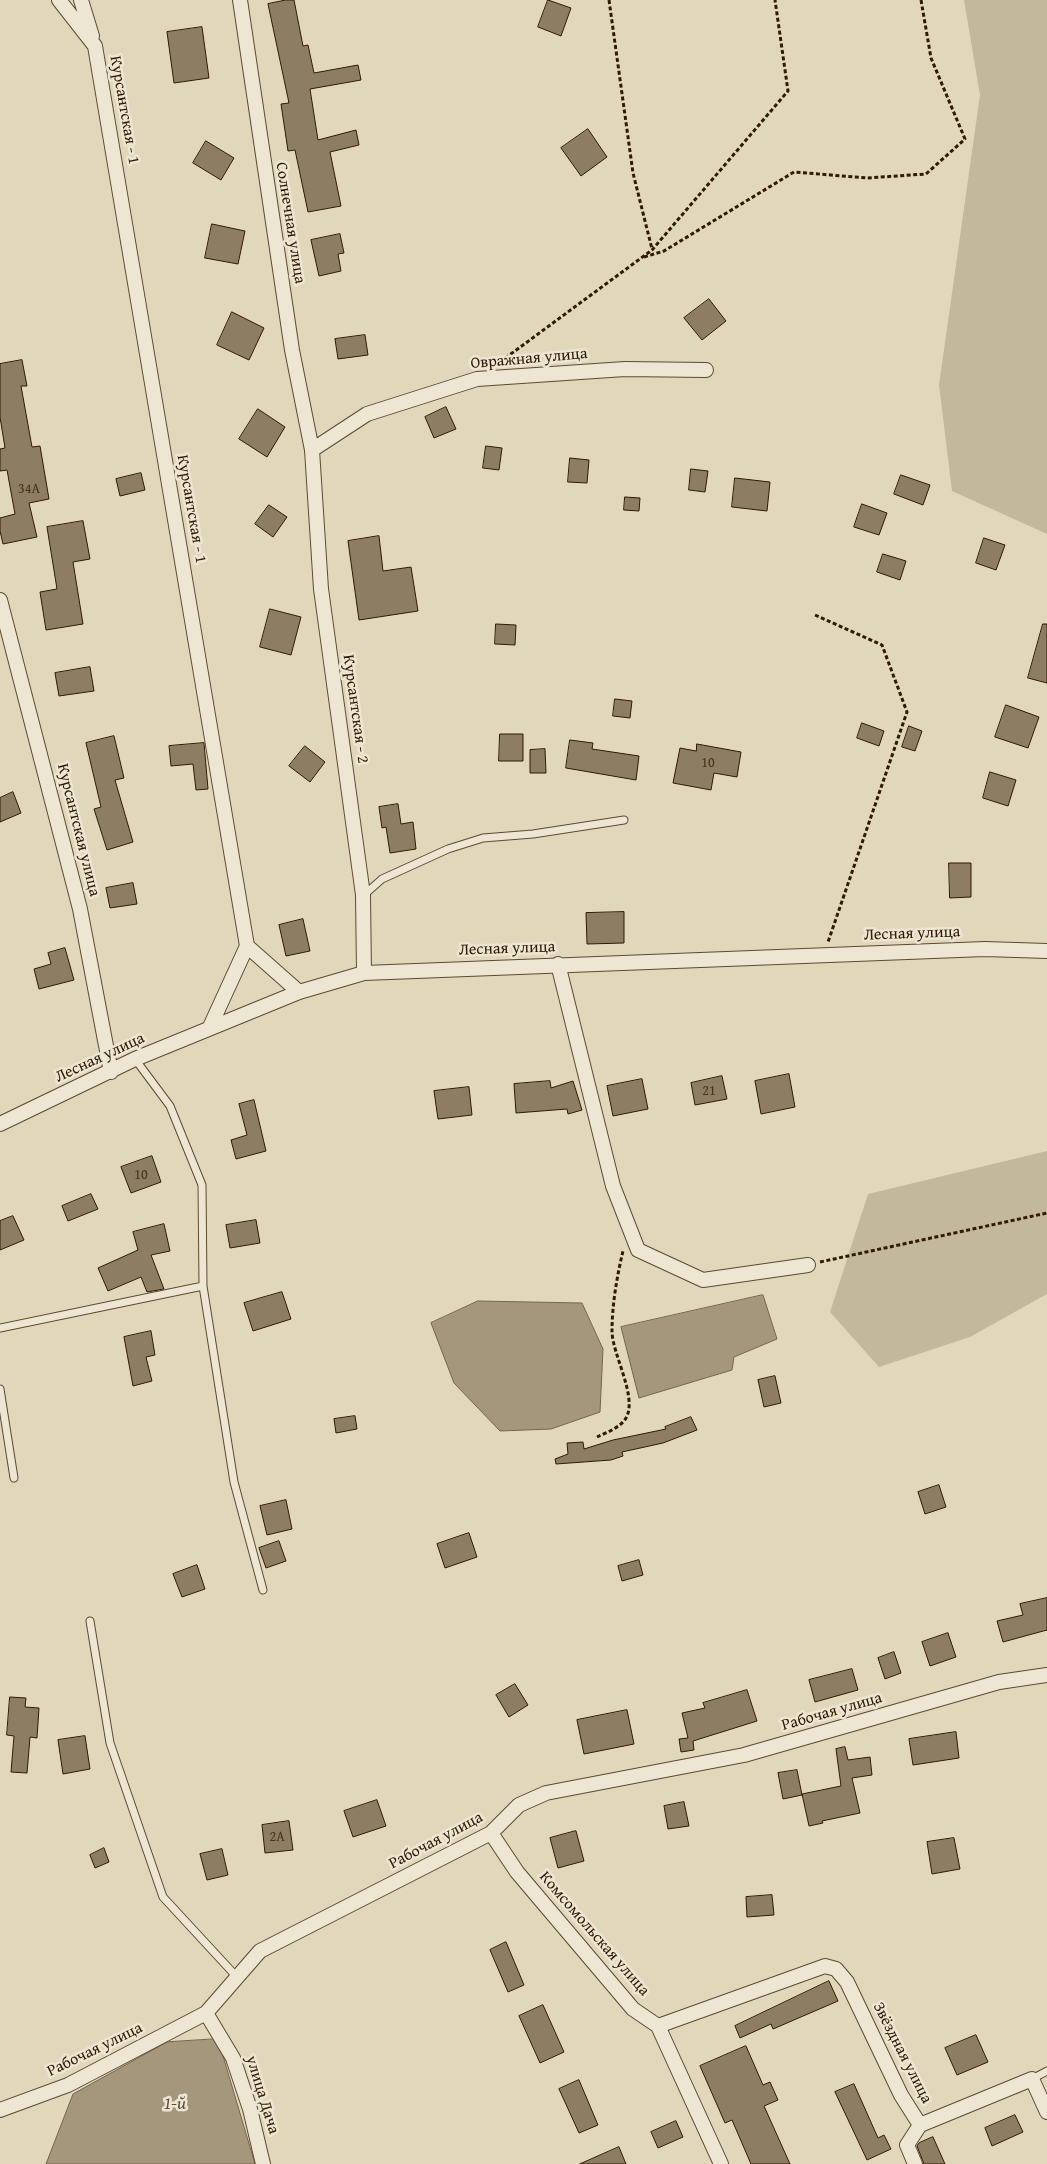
<!DOCTYPE html>
<html>
<head>
<meta charset="utf-8">
<style>
	body { margin:0 }
	canvas { display:block; background:#e1d8bc }
</style>
</head>
<body>
<canvas width="1047" height="2164"></canvas>
<script>
const c = document.querySelector('canvas').getContext('2d');
c.lineJoin = 'round';
function paint(path, color) { c.fillStyle = color; c.fill(path, 'evenodd'); }
function strokePath(path, color, width, dash) { c.strokeStyle = color; c.lineWidth = width; c.lineCap = dash ? 'butt' : 'round'; c.setLineDash(dash || []); c.stroke(path); }
function write(font, color, halo, rows, align = 'center') {
  c.font = font + ' "Gentium Book Plus",serif'; c.lineWidth = 5; c.setLineDash([]); c.textBaseline = 'middle'; c.strokeStyle = halo; c.fillStyle = color; for (const [text, x, y, turn = 0] of rows) {
    c.save(); c.translate(x, y); c.rotate((+turn || 0) * Math.PI / 180); c.textAlign = isNaN(turn) ? turn : align; if (halo) c.strokeText(text, 0, 0); c.fillText(text, 0, 0); c.restore();
  }
}
const green = new Path2D(`
	M964 0H1047V534L952 491 939 385 980 95Z
	M1047 1151V1294L970 1337 879 1367 830 1312 868 1194Z`);
const water = new Path2D(`
	M763 1295 777 1339 734 1357 732 1370 639 1398 621 1327Z
	M478 1301 582 1303 603 1349 600 1412 551 1429 500 1431 454 1383 431 1323Z
	M218 2039 255 2164H46L73 2094 167 2042Z`);
const building = new Path2D(`
	M286 0H294L303 46 308 45 314 73 358 65 361 80 310 89 318 140 356 130 359 145 330 152 341 206 308 212 295 150 288 151 281 104 289 103 268 4Z
	M548 0 571 8 561 36 538 27Z
	M202 27 209 78 174 83 167 32Z
	M588 129 607 157 581 176 561 148Z
	M206 141 234 158 221 180 193 163Z
	M212 224 245 231 238 264 205 258Z
	M340 234 344 253 338 254 341 271 319 276 311 240Z
	M709 299 726 321 702 340 684 318Z
	M232 312 264 328 249 360 217 345Z
	M365 335 368 355 338 359 335 339Z
	M22 360 27 386H21L32 447 40 446 49 499 29 503 37 537 3 544 0 531V518L15 514 7 470 0 471V449L5 448 0 417V364Z
	M446 407 456 429 434 438 425 417Z
	M258 409 285 427 267 457 239 439Z
	M486 446 502 448 499 470 483 468Z
	M570 458 589 460 587 483 568 482Z
	M691 469 708 471 705 492 689 490Z
	M141 473 145 490 120 496 116 479Z
	M901 475 930 485 923 505 894 494Z
	M735 478 770 482 767 511 732 507Z
	M625 497 640 498 639 511 624 510Z
	M862 504 887 513 879 535 854 527Z
	M269 505 287 517 273 537 255 524Z
	M83 521 90 559 73 562 83 624 46 630 40 592 57 589 47 527Z
	M379 536 383 571 411 567 418 611 359 620 348 541Z
	M984 538 1005 545 996 570 976 563Z
	M883 554 906 561 900 580 877 572Z
	M270 609 301 617 291 655 260 647Z
	M496 624 516 625 515 645 495 644Z
	M1043 624H1047V683L1028 678Z
	M90 667 94 691 59 696 55 673Z
	M615 699 632 701 630 718 613 716Z
	M1006 705 1039 717 1028 748 995 737Z
	M862 723 884 731 879 746 857 738Z
	M909 726 922 731 915 751 902 747Z
	M500 734H523V761H499Z
	M114 736 124 778 115 780 133 842 107 850 94 809 101 807 86 743Z
	M570 740 593 743 592 749 639 756 636 780 566 768Z
	M204 743 208 789 196 790 193 764 171 766 169 746Z
	M697 744 741 752 737 777 714 773 711 790 673 783 680 748 696 751Z
	M305 746 325 762 310 782 289 766Z
	M545 749 546 773H530V750Z
	M990 772 1016 780 1008 806 983 798Z
	M13 792 21 813 0 822V798Z
	M398 804 401 824 413 822 416 849 390 853 386 827 382 828 379 807Z
	M949 863H971V897L950 898Z
	M133 883 137 904 110 908 106 888Z
	M624 912V943L587 944 586 913Z
	M303 919 310 951 286 956 279 925Z
	M65 948 74 980 39 989 34 969 51 964 48 953Z
	M789 1074 795 1107 761 1114 755 1081Z
	M722 1076 727 1099 695 1105 691 1083Z
	M642 1079 648 1109 613 1116 607 1086Z
	M550 1081 551 1088 573 1081 582 1110 568 1114 567 1109 516 1113 514 1084Z
	M469 1087 472 1115 438 1119 434 1091Z
	M254 1100 266 1151 236 1159 231 1140 247 1135 239 1104Z
	M152 1156 161 1182 131 1193 121 1167Z
	M91 1194 98 1209 68 1221 62 1206Z
	M13 1216 24 1240 0 1250V1221Z
	M256 1220 260 1243 230 1248 226 1225Z
	M164 1224 170 1251 151 1255 164 1289 147 1292 141 1277 108 1291 98 1268 138 1250 133 1232Z
	M282 1292 291 1319 253 1331 244 1303Z
	M151 1331 155 1355 146 1357 152 1381 133 1386 124 1337Z
	M775 1376 781 1403 764 1407 758 1380Z
	M355 1416 357 1429 336 1433 334 1419Z
	M691 1417 697 1430 663 1443 622 1452 623 1456 611 1460 556 1464 555 1459 568 1454 567 1443 583 1442 584 1449 613 1440 666 1429 665 1427Z
	M939 1485 946 1507 925 1514 918 1492Z
	M286 1500 292 1529 267 1535 260 1506Z
	M469 1533 477 1557 445 1568 437 1544Z
	M279 1541 286 1561 266 1568 259 1548Z
	M639 1560 643 1575 622 1581 618 1566Z
	M197 1565 205 1589 182 1597 173 1574Z
	M1047 1598V1630L1003 1642 997 1621 1023 1615 1020 1604Z
	M948 1633 956 1657 930 1666 922 1642Z
	M894 1652 901 1673 885 1679 878 1658Z
	M852 1669 858 1690 815 1702 809 1680Z
	M515 1684 528 1705 509 1717 496 1695Z
	M747 1690 757 1721 693 1741 694 1750 681 1752 679 1739 688 1738 682 1713 705 1708 703 1703Z
	M10 1697 26 1698 25 1707 39 1708 37 1738 30 1737 27 1773 11 1772 14 1736 7 1735Z
	M627 1710 634 1744 584 1754 577 1720Z
	M956 1732 959 1758 913 1765 909 1739Z
	M85 1736 90 1769 63 1774 58 1740Z
	M845 1747 848 1760 870 1757 872 1775 852 1778 860 1813 822 1821 823 1823 809 1826 802 1794 841 1786 836 1749Z
	M797 1770 802 1795 783 1799 778 1773Z
	M377 1800 386 1826 353 1837 344 1811Z
	M684 1802 689 1826 668 1829 664 1806Z
	M289 1821 293 1850 265 1853 262 1825Z
	M576 1831 584 1861 558 1868 550 1838Z
	M954 1838 960 1869 932 1874 927 1842Z
	M104 1848 109 1862 95 1868 90 1855Z
	M222 1849 228 1875 207 1880 200 1854Z
	M772 1895 774 1915 747 1917 746 1897Z
	M506 1942 524 1985 508 1992 490 1950Z
	M829 1981 838 2001 773 2029 771 2024 740 2038 735 2026Z
	M543 2005 564 2052 540 2063 519 2016Z
	M976 2035 988 2062 957 2075 945 2048Z
	M746 2046 763 2085 770 2082 778 2100 764 2106 790 2164H751L732 2120 725 2123 700 2066Z
	M579 2080 598 2125 579 2133 559 2089Z
	M854 2084 878 2138 884 2135 891 2149 867 2160 835 2092Z
	M1015 2115 1023 2132 992 2146 985 2128Z
	M676 2121 683 2137 658 2148 651 2132Z
	M933 2137 945 2164H924L917 2146 919 2143Z
	M619 2147 626 2164H580Z`);
const path = new Path2D(`
	M609 0 633 173 652 249
	M644 257 664 251 794 172 867 178 926 174 965 139 931 58 921 0
	M500 362 652 250 788 91 775 0
	M815 615 882 645 907 712 828 942
	M820 1262 1047 1213
	M597 1437C606 1433 621 1427 626 1418 638 1397 612 1354 612 1331 612 1305 617 1276 623 1251`);
const service = new Path2D(`
	M364 895 382 879 448 849 483 838 533 834 624 820
	M135 1059 170 1106 202 1185 203 1286 234 1482 263 1590
	M0 1328 203 1286
	M0 1389 14 1478
	M90 1621 110 1743 163 1897 236 1976
	M1032 2079 1047 2071`);
const minor = new Path2D(`
	M59 0 95 46 247 946 209 1029
	M81 0 92 36
	M240 0 292 350 312 450 321 589 363 895 364 973
	M312 450 367 414 477 379 625 369 706 370
	M0 600 80 909 111 1072
	M247 946 299 992
	M558 964 613 1186 638 1250 703 1280 808 1265
	M0 1124 135 1059 299 992 364 973 985 949 1047 951
	M491 1833 517 1872 633 2009 658 2026 721 2164
	M206 2013 233 2058 250 2109 263 2164
	M658 2026 825 1966 836 1969 847 1982 901 2095 920 2125 907 2145 915 2164
	M0 2110 68 2085 206 2013 260 1951 491 1833 519 1805 546 1793 744 1755 999 1682 1047 1675
	M920 2125 1032 2079 1047 2112`);
const numberNames = [
	["34А",29,489],
	["10",708,763],
	["21",709,1091],
	["10",141,1175],
	["2А",277,1837]
];
const streetNames = [
	["Курсантская - 1",124,110,80],
	["Солнечная улица",290,223,81],
	["Овражная улица",529,359,-5],
	["Курсантская - 1",191,509,80],
	["Курсантская - 2",355,709,82],
	["Курсантская улица",78,830,76],
	["Лесная улица",912,934,-2],
	["Лесная улица",507,949,-2],
	["Лесная улица",100,1058,-25],
	["Рабочая улица",832,1712,-16],
	["Рабочая улица",436,1841,-28],
	["Комсомольская улица",594,1934,49],
	["Рабочая улица",95,2050,-26],
	["Звёздная улица",902,2053,63],
	["улица Дача",262,2095,73]
];
const waterNames = [
	["1-й",175,2104]
];
paint(green, '#c3b89c');
paint(water, '#a5977c');
strokePath(water, '#77654a', 1);
paint(building, '#8d7d62');
strokePath(building, '#311a00', 1);
strokePath(service, '#5d4a2f', 9);
strokePath(minor, '#5d4a2f', 16);
strokePath(path, '#311a00', 3, [4, 2.5]);
strokePath(service, '#ece6d3', 7);
strokePath(minor, '#ece6d3', 14);
write('14px', '#483318', null, numberNames);
write('16px', '#311a00', '#ece6d3', streetNames);
write('italic 18px', '#5f4c32', '#ece6d3', waterNames);
</script>
</body>
</html>
